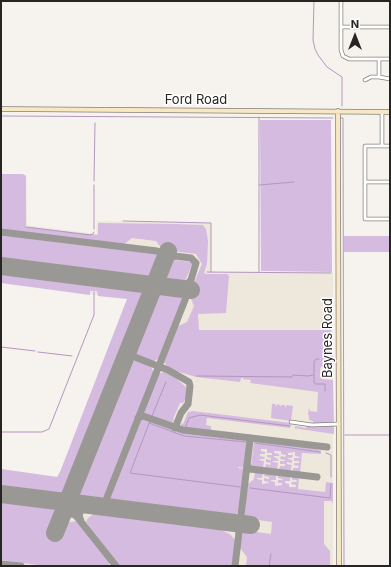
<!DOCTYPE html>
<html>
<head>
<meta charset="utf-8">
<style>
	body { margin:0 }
	#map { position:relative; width:391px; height:567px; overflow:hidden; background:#f6f3ee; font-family:Inter,sans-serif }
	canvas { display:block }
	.frame { position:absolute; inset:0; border:2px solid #262523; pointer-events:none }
	.north { position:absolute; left:335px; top:16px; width:40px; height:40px; -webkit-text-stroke:3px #fff; paint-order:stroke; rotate:0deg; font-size:11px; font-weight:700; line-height:16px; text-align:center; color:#262523 }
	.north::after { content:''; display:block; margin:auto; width:14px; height:18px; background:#262523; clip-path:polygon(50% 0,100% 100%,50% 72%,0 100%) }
</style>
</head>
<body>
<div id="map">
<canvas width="391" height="567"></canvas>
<div class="frame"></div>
<div class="north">N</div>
</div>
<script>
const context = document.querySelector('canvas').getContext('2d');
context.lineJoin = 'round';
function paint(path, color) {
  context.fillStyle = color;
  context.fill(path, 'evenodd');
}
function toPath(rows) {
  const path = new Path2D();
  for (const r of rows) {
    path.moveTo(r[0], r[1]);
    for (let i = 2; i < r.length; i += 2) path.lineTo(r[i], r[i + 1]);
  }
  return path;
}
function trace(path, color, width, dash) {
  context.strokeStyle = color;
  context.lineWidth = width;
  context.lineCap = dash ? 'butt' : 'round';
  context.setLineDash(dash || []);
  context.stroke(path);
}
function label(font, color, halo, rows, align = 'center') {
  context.font = font + ' Inter,sans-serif';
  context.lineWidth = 3;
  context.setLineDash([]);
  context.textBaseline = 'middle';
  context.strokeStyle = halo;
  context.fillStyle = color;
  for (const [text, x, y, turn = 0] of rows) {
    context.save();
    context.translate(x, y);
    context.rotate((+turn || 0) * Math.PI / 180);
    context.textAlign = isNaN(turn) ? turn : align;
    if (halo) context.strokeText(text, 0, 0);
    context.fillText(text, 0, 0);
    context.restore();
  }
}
const built = toPath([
	[1,174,26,175,27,225,96,234,97,221,211,223,211,272,333,272,333,566,1,566,1,469,59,477,128,299,1,283]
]);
const green = toPath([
	[260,120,331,120,332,272,261,271],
	[1,174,23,174,26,176,26,227,98,235,98,223,176,224,203,225,206,229,208,241,207,264,204,273,206,274,227,274,229,276,226,313,198,314,199,330,331,330,331,355,333,356,333,366,321,367,320,369,320,375,322,379,333,380,334,424,313,424,313,421,309,420,309,416,308,414,309,408,310,411,317,412,318,392,250,383,251,380,243,379,243,378,241,378,240,382,196,377,169,369,163,361,176,327,187,322,194,306,189,294,192,295,193,285,202,264,196,254,173,251,164,248,163,250,156,241,132,238,123,245,1,230],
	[1,234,156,253,160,259,151,281,1,262],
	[344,236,390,236,390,252,344,252],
	[175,260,191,262,192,264,186,279,178,284,160,282,167,265],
	[1,271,148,289,66,493,63,496,1,488,1,469,57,477,60,472,127,299,98,296,97,291,90,291,90,295,1,283],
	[157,290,180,293,184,300,160,358,152,362,137,356,134,348],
	[136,360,151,366,154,373,105,496,99,500,77,498,76,494,128,363],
	[164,372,167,372,172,375,186,387,186,398,183,403,180,403,173,419,174,420,171,425,147,416,143,412,158,374],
	[272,404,275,404,276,407,277,404,280,405,281,407,281,405,285,405,285,408,287,405,293,406,291,421,271,418],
	[193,411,291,423,290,428,207,418,206,425,211,426,211,432,181,428,181,423,183,424,188,412],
	[140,418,145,418,180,431,214,435,214,437,247,441,244,468,238,467,238,468,244,469,239,512,232,517,111,502,109,497],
	[295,426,306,428,307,426,334,426,334,434,299,429,298,428,295,429],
	[254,441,319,449,319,451,321,450,321,454,302,453,300,473,293,472,293,468,298,468,299,466,294,465,294,463,299,463,299,461,294,461,294,458,300,458,300,457,295,456,295,452,288,453,288,455,293,455,292,458,288,458,288,459,292,460,292,463,287,462,287,464,292,465,290,472,279,470,280,466,285,466,285,464,280,464,280,461,285,461,285,460,280,459,281,456,285,457,286,455,281,454,281,451,274,451,274,453,279,454,279,456,274,456,274,457,278,459,278,461,273,461,273,462,278,463,277,470,265,469,266,464,270,465,271,463,266,462,266,459,271,460,271,458,267,457,267,455,272,455,272,453,267,453,267,449,261,449,261,451,265,452,265,454,260,454,260,456,265,457,264,459,260,459,259,460,264,461,263,468,251,467],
	[255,472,263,473,262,478,257,478,257,479,262,480,262,484,268,483,269,482,264,481,264,478,269,479,269,477,264,476,265,473,276,474,276,480,271,480,271,481,275,482,275,486,282,485,282,483,278,483,278,480,282,480,283,479,278,478,278,475,290,476,290,481,285,481,285,483,289,484,289,487,296,487,296,485,291,484,292,482,296,482,297,480,292,480,292,476,299,477,298,489,325,492,326,482,333,483,333,504,332,501,324,501,324,544,330,551,330,566,246,566,247,557,240,548,243,530,271,534,272,522,244,518,248,484,254,479],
	[1,500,61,508,51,531,60,535,64,523,77,521,109,562,109,566,45,566,1,560],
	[96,512,216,527,231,535,235,540,232,566,120,566,86,522,87,519]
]);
const stream = toPath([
	[314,1,313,40,315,49,318,55,327,67,342,77,342,106],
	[1,116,333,118],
	[259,117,259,272],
	[341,118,343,118,344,566],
	[94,181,95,123],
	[259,185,294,182],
	[123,221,211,223,211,272],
	[26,227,90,235,93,234,94,232],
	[94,229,94,185],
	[207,272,331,273],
	[1,347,35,351],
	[38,352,72,356],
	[319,359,316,359,314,362,314,382,315,384,325,384,325,391],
	[197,376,292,377],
	[291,377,293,375,308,376,313,375],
	[152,416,166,382],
	[150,421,130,473,240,487],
	[149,423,184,436,246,442],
	[185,428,189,418,200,415,290,426],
	[1,432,42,432,49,429,94,315,94,292],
	[345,435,390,435],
	[255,443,320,452],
	[326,453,331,455,331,477],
	[250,488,330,498,331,484],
	[269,566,271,554]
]);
const taxiway = toPath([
	[1,232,157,251,175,256,191,258,196,263,185,300,106,500,99,505,86,506,83,507,79,515,81,521],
	[163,264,168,258,176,256],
	[176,288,185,286,190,281],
	[127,354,168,370,189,382,190,386,188,404,181,413,175,428],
	[138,418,143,416,183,430,327,447],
	[247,465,250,469,317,477],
	[72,492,70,501,73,510],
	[57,501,65,504,70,508,116,566],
	[60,521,63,516,68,514,72,514,77,516],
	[1,564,21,566],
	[235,566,250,440,249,438]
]);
const runway = toPath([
	[1,266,191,290],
	[1,494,251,525],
	[55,533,168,251]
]);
const street = toPath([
	[341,1,341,50,343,56,349,59,390,59],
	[341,27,390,27],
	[379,59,379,77],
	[365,80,371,77,379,77,390,79],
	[382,146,382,112],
	[390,146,365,146,365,219,390,219],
	[365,182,390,182],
	[291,422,312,425,339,424]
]);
const secondary = toPath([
	[1,109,390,112],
	[338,111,339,566]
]);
const streetNames = [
	["Ford Road",196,100],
	["Baynes Road",328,338,-90]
];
paint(built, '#eee8dc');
paint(green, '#d4bbdf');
trace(stream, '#b397bf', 1);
trace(taxiway, '#9a9894', 7);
trace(runway, '#9a9894', 18);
trace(street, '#82807b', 4.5);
trace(secondary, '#82807b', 5.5);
trace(street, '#fff', 3);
trace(secondary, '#f7e7c3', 4);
label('13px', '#262523', '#fff', streetNames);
</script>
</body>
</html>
